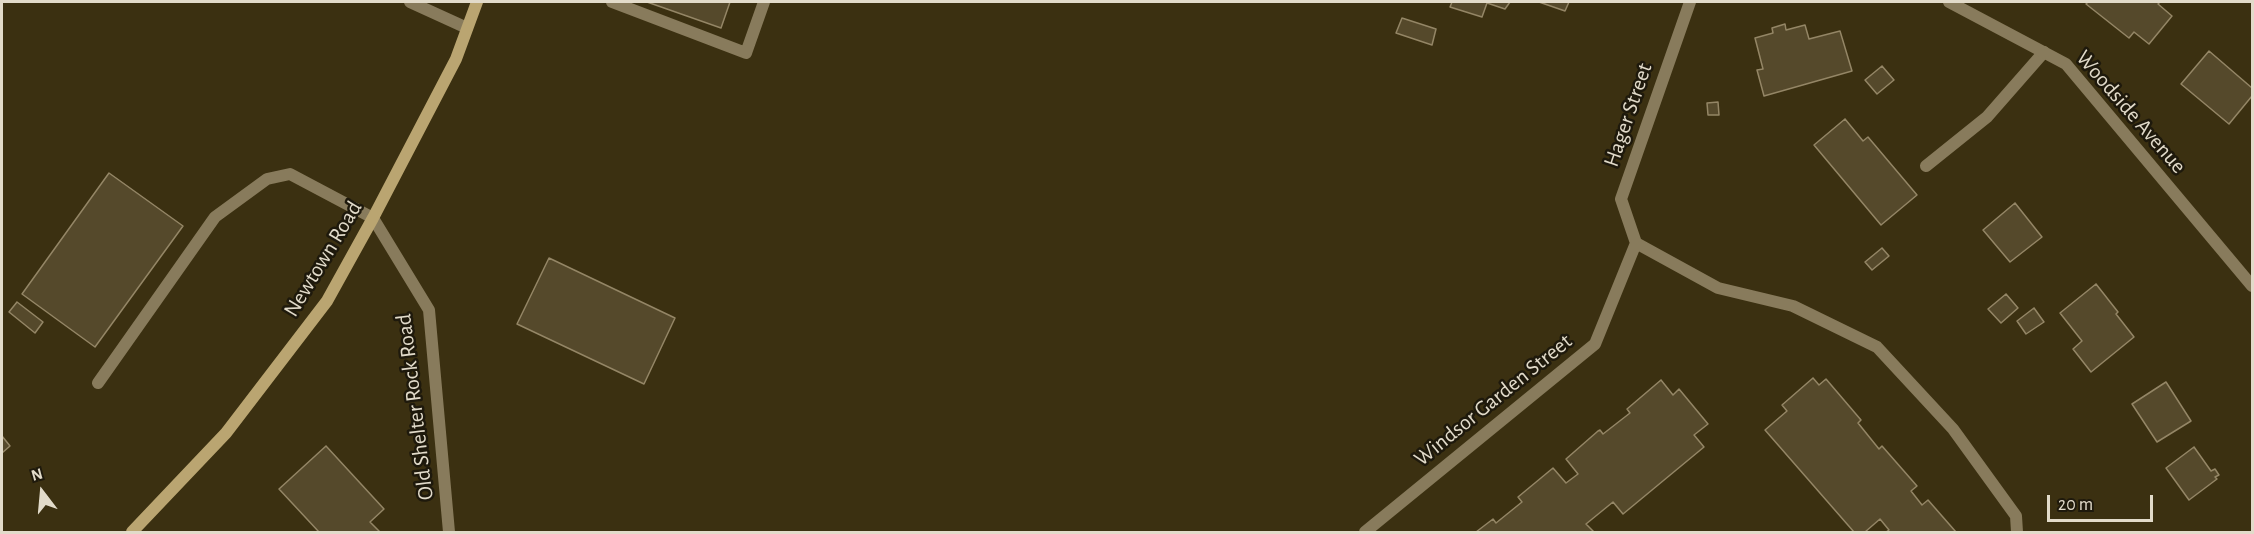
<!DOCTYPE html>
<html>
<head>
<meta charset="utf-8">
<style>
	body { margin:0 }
	#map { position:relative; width:2254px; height:534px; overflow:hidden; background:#3b3011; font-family:"Alegreya Sans",sans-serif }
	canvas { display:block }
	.frame { position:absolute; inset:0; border:3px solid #e2dbca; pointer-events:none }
	.north { position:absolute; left:12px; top:462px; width:60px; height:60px; -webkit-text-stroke:4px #1e190c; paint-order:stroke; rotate:344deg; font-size:16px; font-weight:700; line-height:24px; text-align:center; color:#e2dbca }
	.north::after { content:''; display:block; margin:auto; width:21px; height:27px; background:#e2dbca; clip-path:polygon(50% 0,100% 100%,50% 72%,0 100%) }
	.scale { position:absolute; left:2047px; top:495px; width:106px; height:27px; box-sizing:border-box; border:3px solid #e2dbca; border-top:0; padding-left:8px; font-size:18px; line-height:21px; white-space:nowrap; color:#e2dbca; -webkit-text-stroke:4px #1e190c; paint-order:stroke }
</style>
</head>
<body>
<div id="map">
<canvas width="2254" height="534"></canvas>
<div class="frame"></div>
<div class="north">N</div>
<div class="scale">20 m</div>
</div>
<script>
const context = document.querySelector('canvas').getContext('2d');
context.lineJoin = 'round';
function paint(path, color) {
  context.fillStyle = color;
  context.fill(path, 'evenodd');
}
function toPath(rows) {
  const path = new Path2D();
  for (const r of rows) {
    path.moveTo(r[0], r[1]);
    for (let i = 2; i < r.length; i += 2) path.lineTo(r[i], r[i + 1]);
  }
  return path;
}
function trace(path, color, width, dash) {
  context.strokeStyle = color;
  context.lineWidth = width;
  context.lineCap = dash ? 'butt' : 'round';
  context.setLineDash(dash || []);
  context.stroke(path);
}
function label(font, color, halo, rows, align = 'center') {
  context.font = font + ' "Alegreya Sans",sans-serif';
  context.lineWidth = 5;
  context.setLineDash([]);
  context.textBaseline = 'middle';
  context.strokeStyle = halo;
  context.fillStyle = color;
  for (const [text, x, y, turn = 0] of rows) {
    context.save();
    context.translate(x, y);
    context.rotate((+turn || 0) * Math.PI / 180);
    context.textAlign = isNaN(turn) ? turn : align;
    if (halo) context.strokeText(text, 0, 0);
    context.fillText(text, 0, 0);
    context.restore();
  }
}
const building = toPath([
	[647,2,730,2,721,28,647,2],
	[1452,2,1510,2,1505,9,1487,3,1482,17,1450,7,1452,2],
	[1539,2,1569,2,1565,11,1539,2],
	[2088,2,2160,2,2158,4,2172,16,2149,44,2134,32,2129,38,2086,4,2088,2],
	[1402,18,1436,29,1432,45,1396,33,1402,18],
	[1785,24,1786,30,1805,25,1809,39,1840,31,1852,71,1764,96,1757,70,1763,69,1755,38,1773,33,1772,28,1785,24],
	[2209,51,2252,88,2252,96,2229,124,2181,84,2209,51],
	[1882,66,1894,80,1877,94,1865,80,1882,66],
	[1718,102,1719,115,1708,115,1707,103,1718,102],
	[1845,119,1863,141,1868,137,1917,195,1881,225,1814,145,1845,119],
	[109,173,183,226,95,347,22,294,109,173],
	[2015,203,2042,237,2010,262,1983,230,2015,203],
	[1882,248,1889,256,1872,270,1865,262,1882,248],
	[549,258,675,318,644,384,517,324,549,258],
	[2096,284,2118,312,2116,314,2134,337,2091,372,2073,349,2082,341,2060,313,2096,284],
	[2006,294,2018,308,2001,323,1988,309,2006,294],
	[17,302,43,322,35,333,9,312,17,302],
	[2034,308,2044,322,2026,334,2017,321,2034,308],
	[1813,378,1819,385,1826,379,1861,420,1858,423,1879,449,1882,446,1917,486,1911,491,1922,505,1928,500,1956,532,1886,532,1889,530,1880,519,1865,532,1854,532,1765,430,1787,411,1782,405,1813,378],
	[1661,380,1673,395,1679,389,1708,424,1694,435,1704,447,1623,514,1613,502,1586,524,1594,532,1476,532,1493,519,1496,523,1522,502,1518,497,1553,468,1566,483,1578,474,1566,459,1598,431,1600,430,1603,434,1630,413,1627,409,1661,380],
	[2166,382,2191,421,2157,442,2132,404,2166,382],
	[2,436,10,446,2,453,2,436],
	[326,446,384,509,370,522,380,532,319,532,279,489,326,446],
	[2194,447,2211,471,2215,469,2219,475,2215,477,2217,479,2189,500,2166,468,2194,447]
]);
const service = toPath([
	[410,2,467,28],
	[612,2,746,53,764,2],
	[1926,166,1987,117,2044,52],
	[98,383,215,217,267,179,290,174,373,218]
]);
const minor = toPath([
	[1949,2,2066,64,2252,286],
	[373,218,429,310,449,532],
	[1636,243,1621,199,1690,2],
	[1365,532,1595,344,1636,243,1718,288,1793,306,1877,347,1953,429,2016,516,2017,532]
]);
const secondary = toPath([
	[132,532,226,433,327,301,373,218,456,59,477,2]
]);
const streetNames = [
	["Woodside Avenue",2131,112,49],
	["Hager Street",1628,115,-71],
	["Newtown Road",323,259,-59],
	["Windsor Garden Street",1493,400,-39],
	["Old Shelter Rock Road",415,407,-97]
];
paint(building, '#55492b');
trace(building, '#948666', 1.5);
trace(service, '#887b5c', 12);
trace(minor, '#887b5c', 12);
trace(secondary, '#baa571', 12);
label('22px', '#e2dbca', '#1e190c', streetNames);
</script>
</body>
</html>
